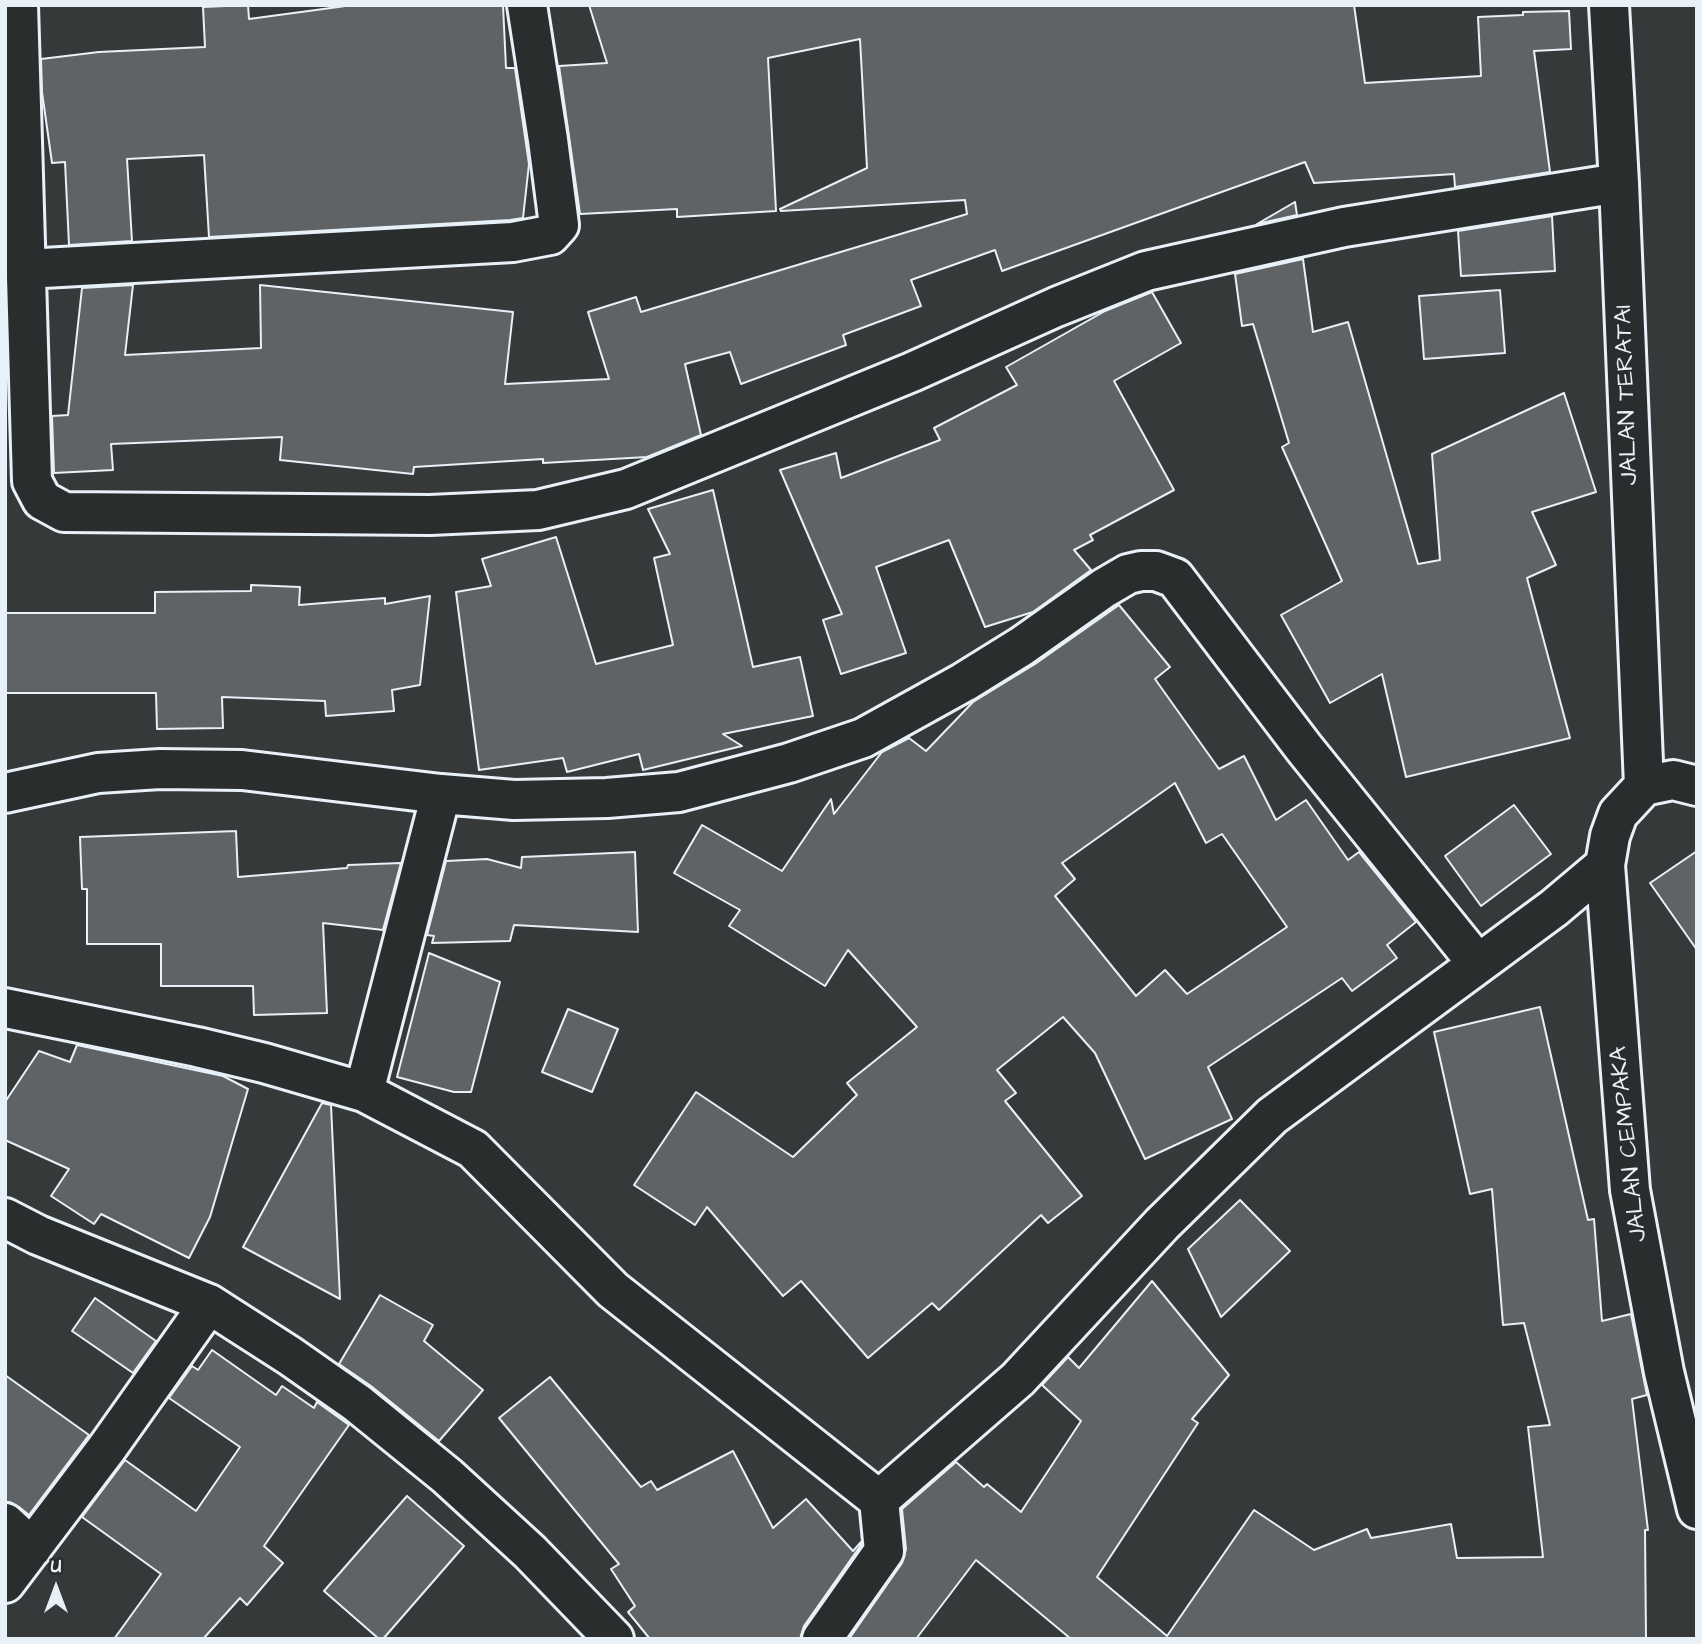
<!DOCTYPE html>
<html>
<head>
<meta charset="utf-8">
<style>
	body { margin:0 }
	#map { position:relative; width:1702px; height:1644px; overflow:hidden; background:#35393a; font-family:"Architects Daughter",sans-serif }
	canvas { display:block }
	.frame { position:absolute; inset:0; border:7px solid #e8f1f8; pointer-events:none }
	.north { position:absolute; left:21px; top:1553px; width:70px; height:70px; -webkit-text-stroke:5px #2a2d2e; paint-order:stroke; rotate:0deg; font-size:19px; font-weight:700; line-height:28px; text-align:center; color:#e8f1f8 }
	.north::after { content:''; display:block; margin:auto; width:24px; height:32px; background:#e8f1f8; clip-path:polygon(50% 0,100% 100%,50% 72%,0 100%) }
</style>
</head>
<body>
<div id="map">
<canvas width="1702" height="1644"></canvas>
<div class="frame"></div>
<div class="north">U</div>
</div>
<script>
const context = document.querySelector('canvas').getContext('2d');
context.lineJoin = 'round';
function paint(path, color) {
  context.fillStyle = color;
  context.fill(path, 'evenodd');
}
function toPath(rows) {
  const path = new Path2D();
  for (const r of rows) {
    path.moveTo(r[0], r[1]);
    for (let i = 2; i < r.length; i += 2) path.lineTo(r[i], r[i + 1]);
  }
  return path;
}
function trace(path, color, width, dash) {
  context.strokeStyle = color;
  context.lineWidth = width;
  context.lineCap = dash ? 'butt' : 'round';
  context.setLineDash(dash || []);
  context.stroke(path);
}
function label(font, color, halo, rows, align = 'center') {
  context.font = font + ' "Architects Daughter",sans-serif';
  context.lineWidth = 5;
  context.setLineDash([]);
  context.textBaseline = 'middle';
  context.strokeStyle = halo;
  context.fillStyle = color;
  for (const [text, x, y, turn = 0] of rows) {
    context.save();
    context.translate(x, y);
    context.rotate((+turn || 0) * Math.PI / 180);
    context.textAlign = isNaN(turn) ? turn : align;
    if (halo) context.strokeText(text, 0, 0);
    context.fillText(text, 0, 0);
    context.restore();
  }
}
const building = toPath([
	[248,5,249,19,353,5,503,5,506,68,515,68,529,164,523,218,510,220,209,237,204,155,127,159,132,241,69,245,65,162,52,163,42,92,41,59,99,52,205,47,203,7,248,5],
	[589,5,1354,5,1365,83,1481,76,1478,17,1523,15,1523,12,1569,11,1571,49,1534,51,1550,172,1455,187,1454,174,1314,183,1305,162,1002,271,995,250,911,280,921,306,843,335,846,345,741,384,730,352,685,364,701,435,647,457,543,463,543,459,414,467,413,474,280,460,282,437,111,444,113,470,54,473,52,416,68,415,82,288,133,285,125,355,261,348,260,285,513,312,505,384,609,379,588,312,636,297,641,312,967,214,965,200,781,211,780,209,867,168,860,39,768,58,776,211,677,217,677,209,580,214,559,66,607,63,589,5],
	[1295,202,1297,215,1257,224,1295,202],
	[1552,216,1555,271,1461,276,1458,231,1552,216],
	[1303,259,1313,332,1348,322,1418,564,1440,560,1432,454,1564,393,1596,492,1532,512,1556,565,1527,578,1570,738,1406,777,1382,674,1330,703,1281,615,1342,581,1282,447,1289,443,1253,324,1242,326,1235,274,1303,259],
	[1500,290,1505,353,1424,359,1419,296,1500,290],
	[1152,292,1181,343,1114,381,1174,490,1090,535,1093,540,1074,550,1091,570,1033,612,985,627,949,540,876,567,906,653,841,674,823,620,842,614,780,470,836,453,841,478,940,440,934,428,1017,385,1006,367,1105,311,1152,292],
	[713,490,753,667,800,657,813,716,723,734,742,746,643,770,639,754,567,772,563,758,479,770,456,592,491,586,482,559,556,537,596,664,673,645,654,558,670,554,648,509,713,490],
	[251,585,300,587,299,605,385,598,385,604,430,596,420,685,392,690,394,711,326,716,325,701,222,697,223,728,157,729,156,693,5,693,5,613,155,613,155,592,251,591,251,585],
	[1119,605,1170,667,1155,679,1219,769,1244,756,1276,820,1306,800,1348,860,1359,852,1416,922,1387,945,1397,958,1352,991,1342,978,1208,1067,1232,1119,1145,1159,1095,1053,1063,1017,997,1070,1016,1093,1005,1101,1082,1196,1048,1223,1041,1215,939,1310,932,1303,868,1358,801,1281,783,1296,707,1207,695,1225,634,1185,696,1092,793,1157,857,1095,847,1083,917,1027,848,950,825,986,729,926,740,910,674,873,702,825,782,871,831,799,834,814,882,752,909,738,926,751,973,702,1035,664,1119,605],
	[1175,783,1206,843,1222,834,1287,927,1187,994,1165,970,1136,996,1055,896,1075,879,1062,863,1175,783],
	[1514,805,1551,854,1481,906,1445,856,1514,805],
	[236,831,238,877,347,868,348,865,401,863,383,930,323,923,327,1013,254,1015,253,986,161,986,161,944,87,944,87,889,82,889,80,837,236,831],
	[1697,851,1697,950,1650,883,1697,851],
	[635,852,638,932,514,925,510,941,432,943,434,936,427,935,446,861,487,859,521,868,522,857,635,852],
	[429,953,500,982,471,1092,454,1092,397,1077,429,953],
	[1540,1007,1588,1220,1594,1219,1602,1321,1631,1314,1647,1395,1632,1399,1648,1530,1645,1530,1646,1639,1071,1639,976,1560,916,1639,849,1639,902,1563,906,1549,902,1509,956,1462,984,1487,987,1484,1021,1512,1081,1421,1042,1385,1068,1357,1079,1368,1152,1281,1229,1375,1192,1419,1198,1423,1097,1577,1167,1636,1254,1510,1314,1550,1367,1529,1371,1538,1451,1524,1457,1558,1543,1557,1528,1427,1550,1425,1524,1323,1503,1325,1492,1189,1470,1194,1434,1032,1540,1007],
	[568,1009,618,1029,592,1092,542,1072,568,1009],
	[77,1045,223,1076,248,1089,210,1217,189,1258,101,1214,94,1224,51,1196,69,1169,5,1140,5,1102,39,1051,70,1062,77,1045],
	[322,1103,331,1105,340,1299,243,1247,322,1103],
	[1240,1200,1290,1251,1221,1317,1188,1249,1240,1200],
	[380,1295,433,1325,424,1341,483,1390,439,1441,371,1386,339,1364,380,1295],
	[95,1298,156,1341,133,1373,72,1331,95,1298],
	[212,1350,276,1395,282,1386,314,1408,317,1402,349,1425,264,1546,283,1563,247,1605,240,1598,203,1639,114,1639,161,1574,82,1517,125,1460,196,1511,240,1447,169,1398,192,1366,198,1370,212,1350],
	[5,1375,89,1435,29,1515,19,1507,10,1502,5,1502,5,1375],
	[550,1377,641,1487,651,1481,657,1490,733,1451,773,1528,806,1499,853,1551,861,1542,861,1545,804,1626,800,1639,650,1639,628,1612,635,1606,611,1569,619,1564,499,1418,550,1377],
	[407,1496,464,1546,383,1639,379,1639,324,1591,407,1496]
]);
const minor = toPath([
	[18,5,32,481,42,500,64,512,430,515,538,510,626,489,912,372,1056,307,1146,271,1344,227,1619,183],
	[1609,5,1619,183,1644,786],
	[25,269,513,242,550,235,559,225,548,140,527,5],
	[1644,786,1618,814,1610,836,1605,865,1630,1190,1664,1372,1697,1509],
	[1644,786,1673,780,1697,786],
	[5,793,98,773,160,769,242,770,441,794,514,800,607,798,679,792,789,763,863,738,964,682,1022,646,1104,588,1128,574,1141,571,1156,571,1175,578,1304,748,1478,964],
	[5,1008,197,1047,264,1063,364,1092,473,1149,613,1290,879,1500],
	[364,1092,441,794],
	[5,1218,38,1235,209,1304],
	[5,1523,32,1548],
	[5,1583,107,1448,209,1304,290,1356,357,1403,447,1476,530,1552,614,1639],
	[822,1639,884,1551,879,1500,1018,1379,1162,1224,1272,1116,1554,908,1605,865]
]);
const streetNames = [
	["JALAN TERATAI",1628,395,-92],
	["JALAN CEMPAKA",1630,1144,-96]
];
paint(building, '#5f6365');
trace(building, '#e8f1f8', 2);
trace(minor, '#e8f1f8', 44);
trace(minor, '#2a2d2e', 38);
label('24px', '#e8f1f8', '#2a2d2e', streetNames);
</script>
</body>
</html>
